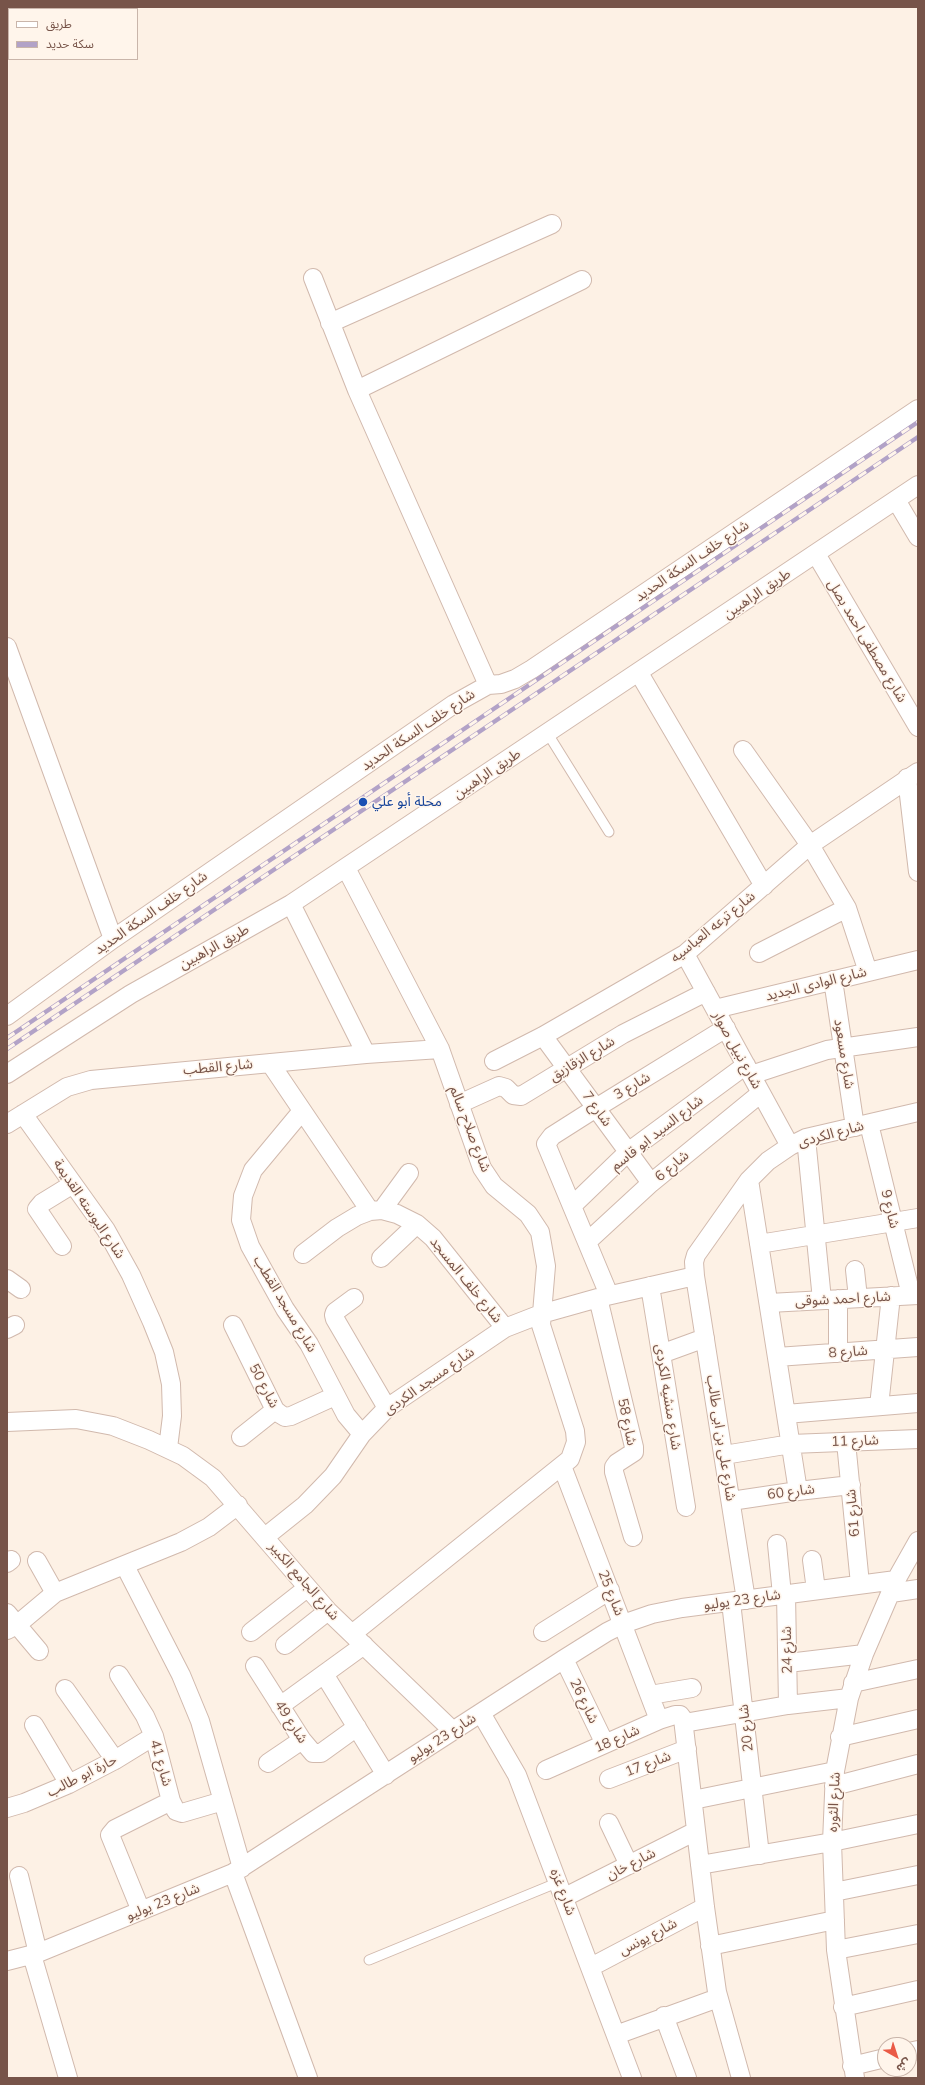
<!DOCTYPE html>
<html>
<head>
<meta charset="utf-8">
<style>
	body { margin:0 }
	#map { position:relative; width:925px; height:2085px; overflow:hidden; background:#fdf1e5; font-family:Mulish,"Noto Sans Arabic",sans-serif }
	canvas { display:block }
	.frame { position:absolute; inset:0; border:8px solid #775449; pointer-events:none }
	.legend { position:absolute; left:8px; top:8px; width:130px; height:52px; box-sizing:border-box; background:#fff5eb; border:1px solid #c9b5aa; margin:0; padding:5px 7px; list-style:none; font-size:12px; color:#775449 }
	.legend li { display:flex; align-items:center; gap:8px; height:20px }
	.legend b { width:20px; border:1px solid #c9b5aa }
	.north { position:absolute; left:877px; top:2037px; width:40px; height:40px; box-sizing:border-box; background:#fff5eb; border:1px solid #c9b5aa; border-radius:50%; rotate:141deg; font-size:11px; font-weight:700; line-height:16px; text-align:center; color:#775449 }
	.north::after { content:''; display:block; margin:auto; width:14px; height:18px; background:#ea5a46; clip-path:polygon(50% 0,100% 100%,50% 72%,0 100%) }
</style>
</head>
<body>
<div id="map">
<canvas width="925" height="2085"></canvas>
<div class="frame"></div>
<ul class="legend">
<li><b style="height:5px;background:#fff"></b>طريق</li>
<li><b style="height:5px;background:#b2a2c7"></b>سكة حديد</li>
</ul>
<div class="north">ش</div>
</div>
<script>
const context = document.querySelector('canvas').getContext('2d');
context.lineJoin = 'round';
function toPath(rows) {
  const path = new Path2D();
  for (const r of rows) {
    path.moveTo(r[0], r[1]);
    for (let i = 2; i < r.length; i += 2) path.lineTo(r[i], r[i + 1]);
  }
  return path;
}
function trace(path, color, width, dash) {
  context.strokeStyle = color;
  context.lineWidth = width;
  context.lineCap = dash ? 'butt' : 'round';
  context.setLineDash(dash || []);
  context.stroke(path);
}
function label(font, color, halo, rows, align = 'center') {
  context.font = font + ' Mulish,"Noto Sans Arabic",sans-serif';
  context.lineWidth = 3;
  context.setLineDash([]);
  context.textBaseline = 'middle';
  context.strokeStyle = halo;
  context.fillStyle = color;
  for (const [text, x, y, turn = 0] of rows) {
    context.save();
    context.translate(x, y);
    context.rotate((+turn || 0) * Math.PI / 180);
    context.textAlign = isNaN(turn) ? turn : align;
    if (halo) context.strokeText(text, 0, 0);
    context.fillText(text, 0, 0);
    context.restore();
  }
}
const lane = toPath([
	[548,734,609,832],
	[369,1960,559,1882]
]);
const street = toPath([
	[313,278,357,390,488,685],
	[330,323,552,224],
	[357,390,582,280],
	[896,500,918,537],
	[816,554,918,727],
	[7,647,113,939],
	[639,673,764,886],
	[743,750,810,845,847,908,868,972],
	[907,778,918,872],
	[346,868,440,1049,482,1168,494,1186,528,1214,540,1232,546,1266,541,1325,575,1431,576,1442,570,1459,352,1634],
	[291,904,366,1054],
	[759,953,847,908],
	[685,954,790,1146],
	[833,980,855,1127],
	[715,1009,918,960],
	[7,1016,113,939,454,704,488,685,501,684,515,679,532,669,918,409],
	[543,1036,651,1183],
	[494,1061,543,1036,685,954,810,845,918,772],
	[270,1063,370,1211],
	[7,1074,131,994,291,904,918,485],
	[751,1075,827,1050,918,1037],
	[459,1104,499,1086,506,1088,513,1095,521,1096,623,1034,706,992],
	[302,1111,253,1170,243,1196,241,1220,250,1246,285,1309,309,1344,346,1415,362,1434],
	[23,1114,106,1230,131,1275,152,1322,164,1352,171,1384,172,1416,168,1448],
	[7,1124,67,1087,91,1080,366,1054,440,1049],
	[869,1124,911,1295],
	[806,1138,822,1300],
	[749,1180,798,1491],
	[572,1206,628,1152,746,1065],
	[382,1210,409,1173],
	[587,1242,651,1183,761,1093],
	[759,1244,918,1218],
	[62,1246,37,1209,42,1203,73,1184],
	[303,1254,337,1228,357,1216,370,1211,382,1210,397,1214,417,1224,433,1238,505,1328],
	[381,1258,417,1224],
	[855,1270,858,1298],
	[7,1279,21,1289],
	[650,1286,686,1507],
	[609,1295,546,1144,552,1136,596,1108,726,1028],
	[354,1298,335,1312,334,1315,335,1319,387,1408],
	[598,1298,634,1447,634,1452,617,1463,614,1467,614,1472,633,1537],
	[769,1303,918,1295],
	[233,1325,275,1410,280,1414,285,1417,291,1416,335,1396],
	[7,1329,15,1325],
	[838,1353,838,1299],
	[661,1354,705,1338],
	[777,1357,918,1347],
	[879,1406,891,1296],
	[786,1414,918,1403],
	[7,1422,76,1419,113,1426,149,1440,183,1456,213,1478,328,1611,453,1731],
	[241,1437,275,1410],
	[846,1442,860,1584],
	[724,1455,791,1444,918,1439],
	[562,1466,659,1720],
	[731,1501,798,1491,851,1485],
	[265,1537,305,1505,333,1476,362,1434,387,1408,505,1328,541,1314,598,1298,695,1276],
	[777,1544,782,1595],
	[812,1560,816,1590],
	[37,1561,55,1593],
	[7,1563,11,1560],
	[125,1566,181,1675,200,1721,242,1868],
	[891,1593,918,1589],
	[786,1594,788,1705],
	[746,1600,695,1276,694,1262,696,1255,749,1180,768,1161,790,1146,806,1138,918,1112],
	[731,1602,760,1855],
	[7,1613,39,1651],
	[7,1630,18,1624,55,1593,181,1542,209,1527,238,1505],
	[251,1632,307,1588],
	[543,1632,610,1590],
	[285,1645,328,1611],
	[564,1659,605,1744],
	[788,1663,864,1654],
	[255,1666,302,1740,313,1753,321,1753,357,1727],
	[324,1674,386,1775],
	[119,1675,145,1716,154,1736,171,1801,176,1811,182,1813,223,1801],
	[853,1683,918,1669],
	[65,1689,115,1760],
	[650,1695,692,1688],
	[280,1706,364,1645],
	[481,1713,517,1775,632,2078],
	[684,1723,788,1705,849,1698],
	[34,1725,69,1784],
	[840,1737,918,1719],
	[268,1763,302,1740],
	[546,1770,659,1720,675,1715,680,1715,683,1719,705,1907,717,1992,741,2078],
	[609,1779,687,1749],
	[834,1786,918,1764],
	[693,1800,835,1771],
	[7,1808,24,1803,69,1784,115,1760,154,1736],
	[609,1823,629,1865],
	[700,1865,832,1842,918,1824],
	[233,1873,308,2078],
	[19,1876,38,1953],
	[834,1892,918,1875],
	[565,1897,696,1831],
	[141,1911,110,1835,115,1829,171,1801],
	[710,1946,835,1920],
	[836,1950,918,1934],
	[32,1955,68,2078],
	[7,1961,38,1953,233,1873,564,1659,607,1632,623,1624,652,1614,682,1608,896,1580],
	[591,1967,705,1907],
	[843,2007,918,1990],
	[664,2016,687,2078],
	[616,2035,718,1998],
	[909,2052,918,2050],
	[852,2066,885,2058],
	[855,2078,836,1950,832,1842,835,1771,849,1698,864,1654,896,1580,918,1541]
]);
const rail = toPath([
	[7,1038,918,422],
	[7,1049,918,437]
]);
const markers = [
	[363,802,5,"#1a4fb4"]
];
const streetNames = [
	["شارع خلف السكة الحديد",692,561,-34],
	["طريق الراهبين",757,594,-34],
	["شارع مصطفى احمد بصل",867,641,59],
	["شارع خلف السكة الحديد",418,730,-34],
	["طريق الراهبين",487,774,-34],
	["شارع خلف السكة الحديد",151,913,-35],
	["شارع ترعه العباسيه",713,927,-39],
	["طريق الراهبين",214,947,-29],
	["شارع الوادى الجديد",816,984,-14],
	["شارع نبيل صوار",737,1050,61],
	["شارع مسعود",844,1054,81],
	["شارع الزقازيق",582,1059,-31],
	["شارع القطب",218,1067,-5],
	["شارع 3",632,1086,-31],
	["شارع 7",597,1109,54],
	["شارع صلاح سالم",470,1129,69],
	["شارع السيد ابو قاسم",657,1133,-38],
	["شارع الكردى",831,1134,-15],
	["شارع 6",672,1166,-40],
	["شارع البوسته القديمة",89,1209,56],
	["شارع 9",890,1209,76],
	["شارع خلف المسجد",466,1280,51],
	["شارع احمد شوقى",843,1299,-3],
	["شارع مسجد القطب",285,1304,59],
	["شارع 8",848,1352,-4],
	["شارع مسجد الكردى",429,1381,-35],
	["شارع 50",264,1386,62],
	["شارع منشيه الكردى",668,1397,81],
	["شارع 58",627,1422,78],
	["شارع على بن ابى طالب",721,1438,81],
	["شارع 11",855,1441,-2],
	["شارع 60",791,1492,-7],
	["شارع 61",853,1513,-95],
	["شارع الجامع الكبير",304,1581,49],
	["شارع 25",611,1593,68],
	["شارع 23 يوليو",742,1600,-8],
	["شارع 24",787,1650,-91],
	["شارع 26",584,1701,64],
	["شارع 49",291,1722,57],
	["شارع 20",746,1728,-96],
	["شارع 23 يوليو",442,1738,-33],
	["شارع 18",617,1739,-24],
	["شارع 41",161,1763,74],
	["شارع 17",648,1764,-21],
	["حارة ابو طالب",82,1776,-27],
	["شارع الثوره",834,1802,-87],
	["شارع خان",631,1864,-27],
	["شارع غزه",563,1892,69],
	["شارع 23 يوليو",163,1902,-22],
	["شارع يونس",648,1937,-28]
];
const transitNames = [
	["محلة أبو علي",372,802]
];
trace(lane, '#d1b9ad', 11);
trace(street, '#d1b9ad', 20);
trace(lane, '#fff', 9);
trace(street, '#fff', 18);
trace(rail, '#b2a2c7', 4.5);
trace(rail, '#fff5eb', 3, [9]);
for (const [x, y, r, color] of markers) {
  const dot = new Path2D();
  dot.arc(x, y, r, 0, 2 * Math.PI);
  context.fillStyle = color;
  context.fill(dot);
  trace(dot, '#fff5eb', 1.5);
}
label('14px', '#775449', '#fff5eb', streetNames);
label('14px', '#164399', '#fff5eb', transitNames, 'left');
</script>
</body>
</html>
